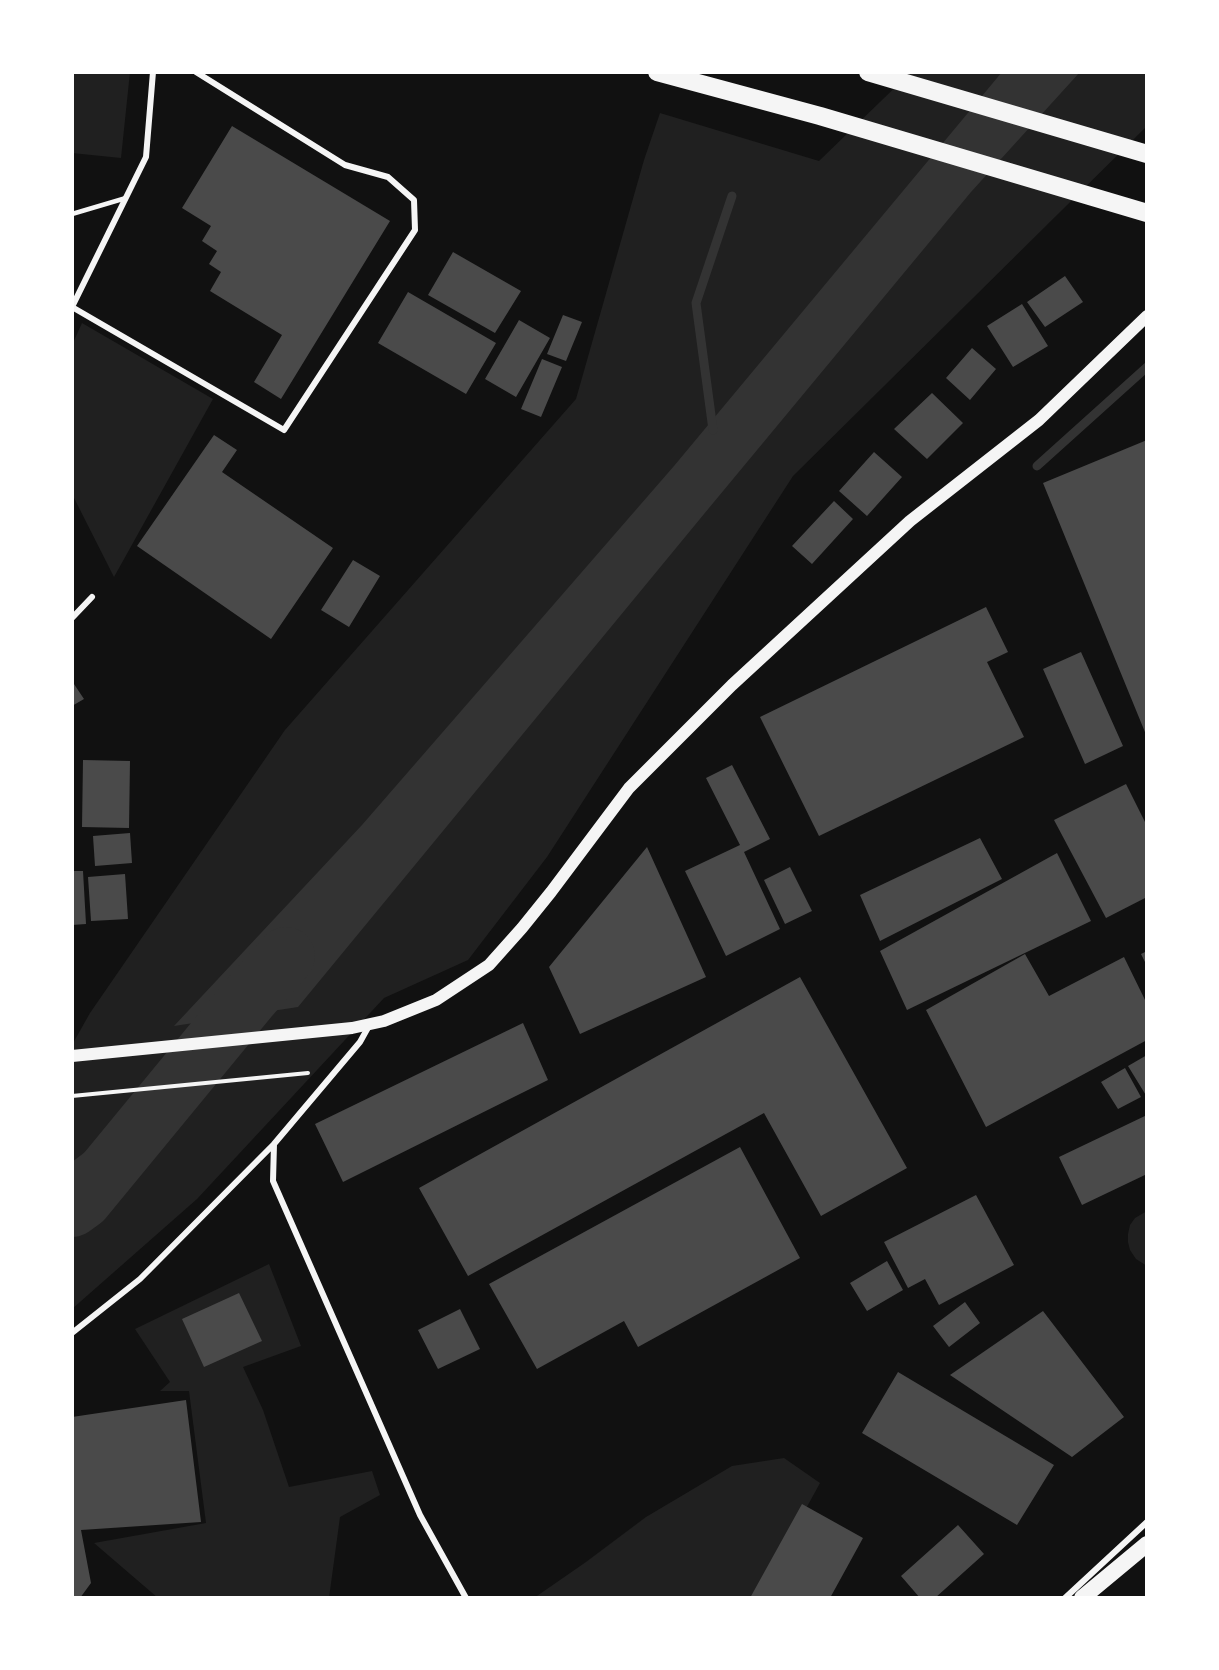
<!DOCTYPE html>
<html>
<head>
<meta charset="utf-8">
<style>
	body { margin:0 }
	#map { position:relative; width:1219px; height:1670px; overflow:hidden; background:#111; font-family:Inter,sans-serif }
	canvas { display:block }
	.frame { position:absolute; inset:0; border:74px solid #fff; pointer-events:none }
</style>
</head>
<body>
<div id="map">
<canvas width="1219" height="1670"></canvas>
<div class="frame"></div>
</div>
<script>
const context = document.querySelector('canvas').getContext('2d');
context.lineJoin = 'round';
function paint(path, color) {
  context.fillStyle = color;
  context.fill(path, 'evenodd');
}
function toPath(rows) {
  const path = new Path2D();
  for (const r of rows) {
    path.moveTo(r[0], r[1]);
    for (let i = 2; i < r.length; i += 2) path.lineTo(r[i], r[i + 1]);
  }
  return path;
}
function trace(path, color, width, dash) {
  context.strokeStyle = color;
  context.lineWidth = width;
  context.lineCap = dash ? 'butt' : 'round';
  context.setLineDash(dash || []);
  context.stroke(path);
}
const green = toPath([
	[72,72,130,72,121,158,72,153],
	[911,72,1147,72,1147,126,793,476,547,857,468,960,384,998,197,1199,72,1309,72,1045,90,1013,285,730,576,399,644,160,660,113,819,161],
	[82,323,213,399,114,577,72,494,72,345],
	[1147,1211,1147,1266,1136,1259,1130,1250,1128,1242,1128,1234,1130,1225,1135,1218],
	[269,1264,301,1346,243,1367,263,1410,289,1487,372,1471,380,1495,340,1517,329,1598,158,1598,94,1543,206,1523,189,1391,160,1391,170,1382,135,1329],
	[784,1458,820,1483,757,1598,534,1598,586,1562,646,1517,732,1466]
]);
const water = toPath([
	[1002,72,1080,72,971,192,704,514,298,1007,174,1026,362,825,674,466],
	[183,1078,72,1215,72,1162]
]);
const pier = toPath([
	[186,1079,175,1093,156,1095,176,1080]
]);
const stream = toPath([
	[713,430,696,303,732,196],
	[1037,466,1147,367]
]);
const river = toPath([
	[72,1208,83,1200,250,997,286,956]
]);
const building = toPath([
	[232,126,390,221,281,399,254,382,282,335,210,291,221,272,209,264,217,251,202,241,211,226,182,208],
	[453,252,521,291,495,333,428,295],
	[1065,276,1083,302,1045,327,1027,302],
	[408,292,496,343,466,394,378,343],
	[1022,304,1048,346,1013,367,987,326],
	[563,315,582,322,566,361,547,354],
	[519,320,550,338,516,397,485,379],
	[972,348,996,369,970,400,946,378],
	[542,359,562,367,541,417,521,409],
	[932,393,963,423,927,459,894,429],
	[214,435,237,450,222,472,333,548,271,639,137,546],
	[1147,440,1147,737,1043,483],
	[874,452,902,477,867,516,839,491],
	[834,501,853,519,812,564,792,546],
	[353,560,380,576,349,627,321,610],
	[986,607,1008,652,987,662,1024,737,819,836,760,717],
	[1081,652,1123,746,1085,764,1043,669],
	[72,681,84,699,72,706],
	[83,760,130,761,129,828,82,827],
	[732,765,770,839,744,852,780,929,726,956,685,871,740,845,706,778],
	[1126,784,1147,826,1147,897,1106,918,1054,820],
	[130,833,132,863,95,866,93,836],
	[980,838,1002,879,880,941,860,895],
	[647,847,706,977,580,1034,549,967],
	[1057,853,1091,921,907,1010,880,951],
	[790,867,812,911,785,924,764,880],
	[72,871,83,871,86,924,72,925],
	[125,874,128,919,91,921,88,877],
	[1147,951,1147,966,1141,954],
	[1025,954,1049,996,1124,957,1147,1004,1147,1040,986,1127,926,1010],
	[800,977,907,1168,821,1216,764,1113,468,1276,419,1188],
	[523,1023,548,1080,343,1182,315,1124],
	[1147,1055,1147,1097,1128,1066],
	[1125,1068,1141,1097,1118,1109,1101,1082],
	[1147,1115,1147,1174,1082,1205,1059,1157],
	[740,1147,800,1258,638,1347,624,1321,537,1369,489,1284],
	[976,1195,1014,1265,939,1305,925,1279,908,1288,884,1242],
	[887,1261,903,1290,867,1311,850,1283],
	[239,1293,262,1341,204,1367,182,1319],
	[965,1302,980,1323,949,1347,933,1326],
	[460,1309,480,1349,438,1369,418,1330],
	[1043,1311,1124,1417,1072,1457,950,1375],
	[898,1372,1054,1465,1017,1525,862,1433],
	[186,1400,201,1522,81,1530,91,1583,80,1598,72,1598,72,1417],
	[802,1504,863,1538,830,1598,750,1598],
	[958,1525,984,1554,935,1598,920,1598,901,1576]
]);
const path = toPath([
	[72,1096,308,1073]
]);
const service = toPath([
	[72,214,126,198]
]);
const minor = toPath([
	[72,307,284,430,415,230,414,200,388,177,345,165,196,72],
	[72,307,146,157,153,72],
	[72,618,92,597],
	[370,1024,360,1042,274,1144,273,1181,420,1515,466,1598],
	[72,1333,140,1279,274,1144],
	[1065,1598,1147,1522]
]);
const secondary = toPath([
	[72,1056,352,1028,384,1021,436,1000,489,965,522,928,551,892,629,788,732,685,910,521,1039,420,1147,316]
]);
const trunk = toPath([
	[1082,1598,1147,1544]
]);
const motorway = toPath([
	[657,72,820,116,1147,213],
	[868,72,1147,154]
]);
paint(green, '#202020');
paint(water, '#333');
paint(pier, '#111');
trace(stream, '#333', 9);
trace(river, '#333', 58);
paint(building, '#4a4a4a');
trace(path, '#f5f5f5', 4);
trace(service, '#f5f5f5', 4.5);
trace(minor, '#f5f5f5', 6);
trace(secondary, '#f5f5f5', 12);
trace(trunk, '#f5f5f5', 16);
trace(motorway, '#f5f5f5', 18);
</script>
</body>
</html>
